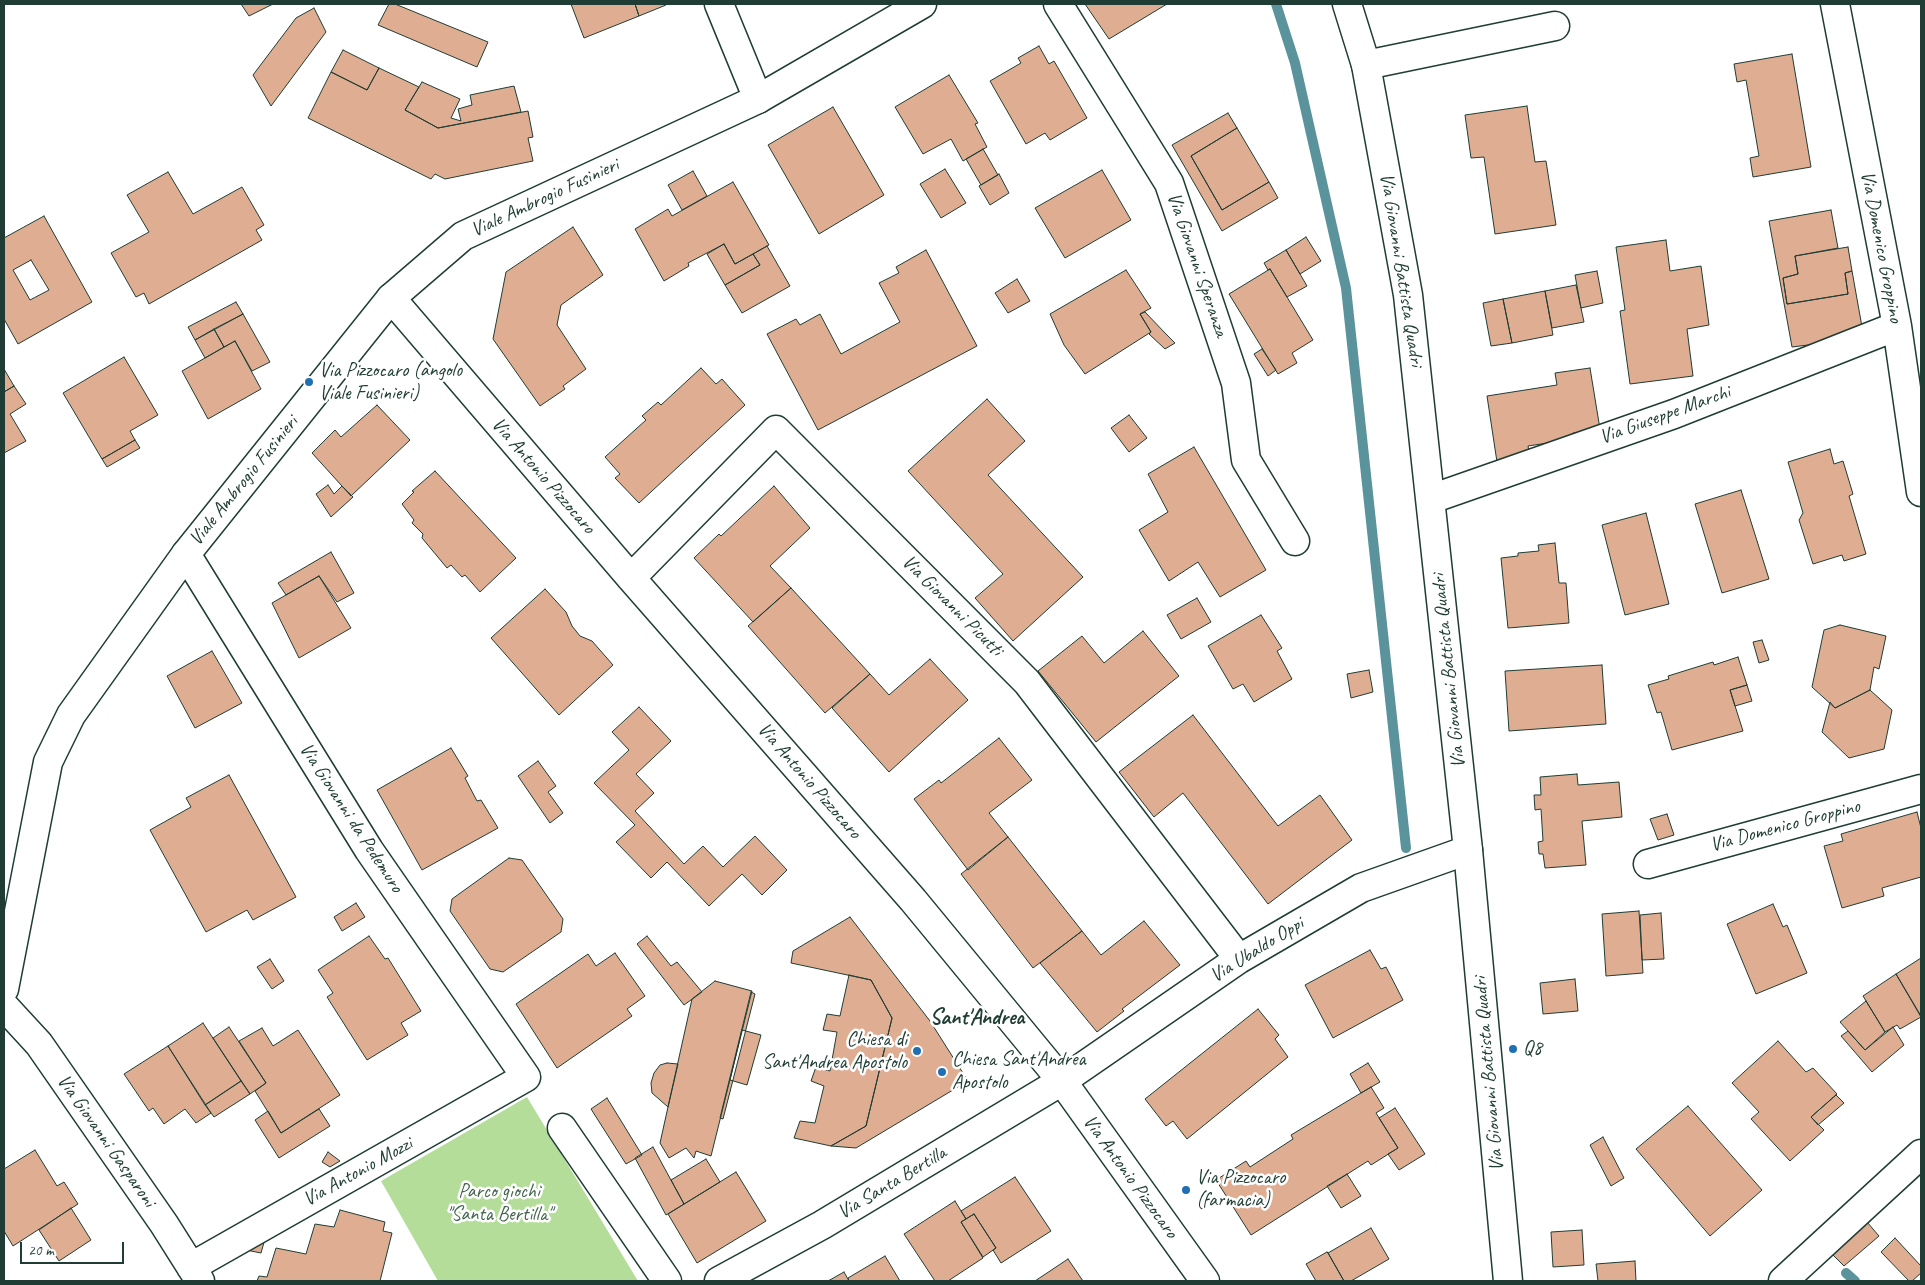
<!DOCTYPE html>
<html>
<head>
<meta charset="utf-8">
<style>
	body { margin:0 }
	#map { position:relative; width:1925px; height:1285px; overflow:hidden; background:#fff; font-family:Caveat,sans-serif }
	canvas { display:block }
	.frame { position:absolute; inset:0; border:5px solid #1f3d34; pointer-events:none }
	.scale { position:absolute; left:20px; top:1242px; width:104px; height:22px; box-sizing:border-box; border:2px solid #1f3d34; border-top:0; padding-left:6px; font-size:15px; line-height:18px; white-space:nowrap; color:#1f3d34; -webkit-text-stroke:4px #fff; paint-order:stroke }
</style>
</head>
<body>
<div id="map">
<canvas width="1925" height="1285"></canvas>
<div class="frame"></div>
<div class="scale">20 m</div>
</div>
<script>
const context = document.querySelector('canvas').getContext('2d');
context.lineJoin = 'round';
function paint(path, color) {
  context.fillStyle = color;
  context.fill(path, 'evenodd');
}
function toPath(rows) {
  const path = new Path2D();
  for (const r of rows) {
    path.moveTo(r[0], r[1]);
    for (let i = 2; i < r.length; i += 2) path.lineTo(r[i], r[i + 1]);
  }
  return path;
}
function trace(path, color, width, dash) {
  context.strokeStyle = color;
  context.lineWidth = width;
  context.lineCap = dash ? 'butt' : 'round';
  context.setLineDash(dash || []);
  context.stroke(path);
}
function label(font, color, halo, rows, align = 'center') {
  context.font = font + ' Caveat,sans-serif';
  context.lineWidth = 5;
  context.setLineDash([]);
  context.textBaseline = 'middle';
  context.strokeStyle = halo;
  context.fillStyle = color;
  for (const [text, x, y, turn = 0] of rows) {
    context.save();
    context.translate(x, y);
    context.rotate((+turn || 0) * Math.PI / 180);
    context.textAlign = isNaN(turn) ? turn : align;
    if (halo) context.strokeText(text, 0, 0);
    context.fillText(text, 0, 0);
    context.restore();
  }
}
const green = toPath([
	[527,1097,638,1281,438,1281,381,1181]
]);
const stream = toPath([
	[1276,4,1295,63,1346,288,1406,848],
	[1846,1273,1855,1281]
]);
const building = toPath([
	[241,4,273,4,249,16,241,4],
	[389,4,395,4,488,42,477,67,378,25,389,4],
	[571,4,635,4,639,16,584,38,571,4],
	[635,4,665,4,666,5,639,16,635,4],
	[1085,4,1167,4,1109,39,1085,4],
	[314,8,326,32,271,106,253,75,296,18,314,8],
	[1039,46,1049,64,1054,61,1087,118,1050,140,1045,133,1026,144,990,81,1021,63,1018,58,1039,46],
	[343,50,379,68,367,90,331,72,343,50],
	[1792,54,1811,167,1753,177,1750,158,1759,156,1746,80,1737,82,1734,64,1792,54],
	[379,68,419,87,405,110,438,128,528,111,533,137,528,138,533,161,445,179,435,174,431,179,308,118,331,72,367,90,379,68],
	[949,75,978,123,975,124,987,147,963,161,951,139,923,154,895,107,949,75],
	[422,82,460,99,451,118,461,121,458,109,472,105,470,95,514,86,521,112,438,128,405,110,422,82],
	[1527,106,1535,162,1546,161,1556,225,1495,234,1484,157,1471,158,1465,115,1527,106],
	[833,107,884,195,819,234,768,145,833,107],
	[1228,113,1237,128,1191,156,1222,210,1269,182,1278,198,1222,231,1172,145,1228,113],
	[1237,128,1269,182,1222,210,1191,156,1237,128],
	[983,149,998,175,981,185,966,159,983,149],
	[945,169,966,203,941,218,920,184,945,169],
	[1102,170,1131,220,1065,258,1035,208,1102,170],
	[693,171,707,196,682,210,668,185,693,171],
	[168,172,193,214,242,187,264,225,256,230,262,240,149,304,144,293,136,297,111,253,149,232,127,195,168,172],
	[999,174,1009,193,990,205,979,186,999,174],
	[733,182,769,245,735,264,724,244,688,263,689,266,664,281,635,229,668,209,672,216,733,182],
	[1831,210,1838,248,1795,256,1798,274,1783,278,1787,304,1848,294,1845,273,1852,271,1864,338,1792,347,1769,221,1831,210],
	[44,216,92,302,18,344,4,319,4,238,44,216],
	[573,227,603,275,561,305,557,325,586,369,563,386,565,389,540,406,493,339,506,272,573,227],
	[1306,237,1321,261,1300,274,1286,250,1306,237],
	[1666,240,1670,271,1701,266,1709,325,1687,329,1693,376,1630,384,1620,311,1625,310,1616,247,1666,240],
	[724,244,735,264,753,254,760,265,725,285,707,254,724,244],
	[767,246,790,286,742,313,725,285,760,265,753,254,767,246],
	[1848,247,1852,271,1845,273,1848,294,1787,304,1783,278,1798,274,1795,256,1848,247],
	[926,250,977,346,818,430,767,334,796,319,800,325,820,314,841,354,900,322,879,283,899,273,896,267,926,250],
	[1286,250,1307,286,1287,297,1270,269,1268,270,1264,263,1286,250],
	[31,260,49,290,30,300,13,270,31,260],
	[1270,269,1313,340,1292,353,1297,363,1278,374,1229,294,1270,269],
	[1126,270,1151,308,1140,314,1151,332,1085,374,1064,345,1050,314,1126,270],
	[1597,271,1603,303,1581,308,1575,275,1597,271],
	[1017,279,1030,301,1008,313,995,293,1017,279],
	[1576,285,1584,322,1552,328,1545,291,1576,285],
	[1545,291,1553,335,1512,343,1503,299,1545,291],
	[1503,299,1512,343,1491,346,1483,303,1503,299],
	[236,302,243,314,195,340,188,327,236,302],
	[1145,312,1166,334,1175,343,1165,349,1149,334,1151,332,1140,314,1145,312],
	[243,314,270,362,252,371,235,341,224,347,214,329,243,314],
	[214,329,224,347,205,358,195,340,214,329],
	[235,341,261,389,208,419,182,371,235,341],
	[1262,349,1276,370,1268,376,1254,354,1262,349],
	[124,357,158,415,130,431,135,440,102,459,63,393,124,357],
	[701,368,716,384,722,379,745,405,639,503,615,478,620,474,605,457,646,420,642,416,658,402,661,405,701,368],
	[1590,368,1600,429,1573,433,1574,439,1528,446,1530,457,1497,462,1487,396,1557,385,1555,373,1590,368],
	[4,369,14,386,4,392,4,369],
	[14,386,26,404,10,414,26,441,4,453,4,392,14,386],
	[987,399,1025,441,988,475,1083,577,1013,641,975,598,1003,574,908,471,987,399],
	[377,405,410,440,351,496,312,453,335,430,341,437,377,405],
	[1129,415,1147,438,1129,452,1111,428,1129,415],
	[135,440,140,448,107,467,102,459,135,440],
	[1194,447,1266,570,1220,597,1198,562,1169,581,1139,530,1168,512,1148,474,1194,447],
	[1830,449,1834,464,1843,461,1853,494,1849,496,1866,554,1844,561,1842,555,1813,564,1799,520,1803,513,1788,462,1830,449],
	[435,471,516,558,480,592,465,575,462,577,451,565,447,568,422,538,423,534,412,523,414,520,402,504,414,492,412,491,435,471],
	[328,485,334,494,342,486,353,497,331,517,316,494,328,485],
	[774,486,810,528,770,566,791,588,753,622,694,558,719,534,721,536,774,486],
	[1741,490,1769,579,1722,593,1695,504,1741,490],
	[1646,513,1669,604,1625,615,1602,525,1646,513],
	[1555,543,1559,583,1566,583,1569,623,1508,628,1501,558,1518,556,1518,553,1539,551,1538,545,1555,543],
	[331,552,354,593,337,602,319,576,286,595,278,583,331,552],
	[319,576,351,628,299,658,272,603,319,576],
	[791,588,870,674,825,713,748,626,791,588],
	[545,589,566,612,572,626,580,636,592,641,613,665,559,715,491,638,545,589],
	[1197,598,1211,622,1181,639,1167,615,1197,598],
	[1261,615,1282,648,1277,651,1292,679,1254,702,1243,684,1233,689,1208,646,1261,615],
	[1840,625,1886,636,1879,669,1874,667,1870,690,1835,708,1812,687,1824,630,1840,625],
	[1143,631,1179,676,1096,742,1038,671,1082,636,1104,663,1143,631],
	[1762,640,1769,660,1759,663,1753,642,1762,640],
	[212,651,242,703,195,728,167,676,212,651],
	[1738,657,1747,685,1730,690,1743,731,1672,750,1661,712,1657,713,1648,685,1669,679,1668,676,1713,662,1714,665,1738,657],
	[930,659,968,700,889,772,832,708,870,674,889,695,930,659],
	[1602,665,1606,724,1509,731,1505,671,1602,665],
	[1369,670,1373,692,1351,698,1347,674,1369,670],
	[1747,685,1752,701,1735,706,1730,690,1747,685],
	[1870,690,1892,710,1884,749,1849,758,1822,732,1830,702,1835,708,1870,690],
	[639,707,671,741,636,774,654,793,635,811,684,864,703,846,723,867,755,836,787,870,762,895,742,874,709,906,667,862,651,878,616,842,635,825,594,783,629,750,612,732,639,707],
	[1193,715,1278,826,1320,795,1352,840,1268,904,1183,793,1154,817,1119,772,1193,715],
	[999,738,1032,780,989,813,1008,837,968,870,914,799,939,780,941,783,999,738],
	[451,748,468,776,465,778,477,801,481,800,498,828,422,870,377,790,451,748],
	[538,761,556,786,548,792,563,813,550,823,518,776,538,761],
	[1577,774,1578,785,1619,782,1622,817,1582,821,1586,865,1545,868,1543,854,1539,854,1538,842,1543,841,1541,809,1535,810,1534,795,1541,795,1540,777,1577,774],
	[229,775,296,897,253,920,247,910,206,932,150,830,191,807,186,798,229,775],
	[1917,812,1921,828,1921,877,1882,888,1884,896,1842,908,1824,846,1843,841,1841,834,1917,812],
	[1667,814,1674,835,1658,840,1650,819,1667,814],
	[1008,837,1082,931,1033,968,961,874,1008,837],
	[509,858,522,860,563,919,561,932,503,972,490,969,450,911,452,899,509,858],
	[356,903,365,917,342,931,334,917,356,903],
	[1773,904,1783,927,1787,925,1807,973,1756,994,1727,924,1773,904],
	[1639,911,1643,973,1606,976,1602,914,1639,911],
	[1661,913,1664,959,1642,960,1640,915,1661,913],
	[850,917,930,1021,968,1081,856,1148,831,1146,866,1126,892,1018,871,980,791,963,793,951,850,917],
	[1144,921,1180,965,1122,1009,1124,1011,1097,1032,1040,963,1082,931,1101,955,1144,921],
	[369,936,385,959,388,958,421,1011,401,1023,408,1035,367,1060,327,997,333,993,318,970,369,936],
	[647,936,671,966,677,962,702,992,684,1005,637,944,647,936],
	[1370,950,1381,969,1386,967,1403,1000,1333,1038,1305,985,1370,950],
	[615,953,645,996,627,1009,632,1016,557,1068,516,1004,588,954,596,966,615,953],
	[1921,958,1921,1016,1896,974,1921,958],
	[270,959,284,981,272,989,257,967,270,959],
	[1896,974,1921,1017,1900,1029,1897,1025,1885,1032,1863,996,1896,974],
	[849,975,871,980,892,1018,866,1126,831,1146,794,1138,800,1121,815,1123,824,1086,811,1081,816,1067,830,1071,837,1032,823,1030,827,1014,840,1016,849,975],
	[1575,979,1578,1011,1543,1014,1540,983,1575,979],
	[715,981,752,991,711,1156,696,1151,694,1158,686,1148,669,1158,660,1143,692,999,715,981],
	[751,992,755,994,723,1119,720,1118,751,992],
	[1866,1001,1885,1032,1865,1050,1840,1022,1866,1001],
	[1258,1009,1279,1035,1275,1039,1288,1057,1187,1139,1173,1121,1166,1126,1145,1099,1258,1009],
	[203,1023,241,1081,205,1105,168,1046,203,1023],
	[229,1027,266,1083,250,1094,213,1038,229,1027],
	[1893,1027,1904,1045,1872,1072,1841,1036,1848,1031,1865,1050,1893,1027],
	[262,1028,273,1046,298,1030,340,1095,281,1133,255,1091,266,1083,239,1041,262,1028],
	[742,1030,761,1035,747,1085,730,1080,742,1030],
	[1778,1041,1806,1072,1813,1068,1837,1094,1811,1117,1824,1130,1790,1161,1751,1119,1759,1112,1732,1083,1778,1041],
	[168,1046,211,1113,196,1123,185,1109,164,1124,153,1108,149,1111,124,1074,168,1046],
	[667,1063,678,1064,668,1107,652,1093,651,1083,654,1073,660,1065,667,1063],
	[1368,1063,1380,1082,1361,1093,1350,1074,1368,1063],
	[241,1081,250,1094,214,1117,205,1105,241,1081],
	[1371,1087,1384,1108,1376,1113,1398,1148,1371,1165,1368,1161,1251,1235,1216,1180,1246,1161,1250,1167,1293,1139,1291,1135,1371,1087],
	[1836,1095,1844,1103,1818,1125,1811,1117,1836,1095],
	[607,1098,642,1155,626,1164,591,1109,607,1098],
	[1688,1106,1762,1190,1710,1236,1636,1149,1688,1106],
	[1395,1108,1425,1154,1399,1170,1388,1154,1398,1148,1379,1118,1395,1108],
	[319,1109,330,1126,279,1158,255,1120,268,1111,281,1133,319,1109],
	[1603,1137,1624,1178,1611,1186,1590,1145,1603,1137],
	[653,1147,684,1204,666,1215,635,1158,653,1147],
	[35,1150,57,1186,64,1182,78,1204,13,1246,4,1231,4,1169,35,1150],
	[328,1152,340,1161,330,1167,322,1162,328,1152],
	[706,1159,720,1182,684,1204,671,1180,706,1159],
	[736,1172,766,1221,697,1263,668,1214,736,1172],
	[1347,1174,1361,1196,1341,1208,1327,1186,1347,1174],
	[1015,1177,1051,1231,1001,1263,993,1250,996,1248,974,1214,966,1219,961,1211,1015,1177],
	[955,1201,966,1219,961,1222,983,1258,948,1281,935,1281,904,1234,955,1201],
	[71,1208,91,1240,59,1261,39,1230,71,1208],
	[340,1210,385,1222,383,1231,392,1233,380,1281,257,1281,259,1276,267,1277,276,1248,306,1254,315,1224,334,1227,340,1210],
	[974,1214,996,1248,983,1257,961,1222,974,1214],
	[1867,1222,1879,1236,1844,1266,1831,1253,1867,1222],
	[1371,1228,1389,1259,1351,1281,1344,1281,1328,1253,1371,1228],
	[1582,1230,1584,1265,1553,1267,1551,1232,1582,1230],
	[1895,1238,1921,1266,1921,1273,1912,1281,1909,1281,1881,1252,1895,1238],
	[265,1239,261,1253,246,1250,265,1239],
	[1327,1252,1328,1253,1344,1281,1316,1281,1306,1264,1327,1252],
	[885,1256,900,1281,849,1281,848,1278,885,1256],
	[1068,1259,1083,1281,1035,1281,1068,1259],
	[1635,1261,1636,1281,1598,1281,1596,1264,1635,1261],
	[844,1272,849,1281,828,1281,844,1272]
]);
const minor = toPath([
	[719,4,758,99],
	[1058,4,1169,183,1236,383,1246,460,1295,541],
	[1835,4,1897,326,1921,492],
	[1366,65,1555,26],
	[391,298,631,578,913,900,1062,1081,1205,1281],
	[1431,499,1674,414,1897,326],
	[186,554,369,850,526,1077,191,1267],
	[631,578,776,430,1027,682,1239,959],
	[1648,864,1921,789],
	[4,1006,39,1044,164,1224,200,1281],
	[562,1128,667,1281],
	[719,1281,822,1225,1062,1081,1239,959,1361,888,1468,850],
	[1783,1281,1921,1154]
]);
const tertiary = toPath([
	[4,989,48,762,71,715,186,554,391,298,463,236,758,99,922,4]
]);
const primary = toPath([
	[1347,4,1366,65,1408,295,1468,850,1508,1281]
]);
const markers = [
	[309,382,5,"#1f6fb2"],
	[1513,1049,5,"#1f6fb2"],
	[917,1051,5,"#1f6fb2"],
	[942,1072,5,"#1f6fb2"],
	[1186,1190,5,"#1f6fb2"]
];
const streetNames = [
	["Viale Ambrogio Fusinieri",545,198,-25],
	["Via Domenico Groppino",1881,247,79],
	["Via Giovanni Speranza",1197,265,71],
	["Via Giovanni Battista Quadri",1401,270,81],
	["Via Giuseppe Marchi",1665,415,-20],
	["Via Antonio Pizzocaro",543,476,49],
	["Viale Ambrogio Fusinieri",244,481,-51],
	["Via Giovanni Picutti",952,606,45],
	["Via Giovanni Battista Quadri",1449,671,-96],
	["Via Antonio Pizzocaro",809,781,49],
	["Via Giovanni da Pedemuro",351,818,57],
	["Via Domenico Groppino",1785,826,-15],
	["Via Ubaldo Oppi",1257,950,-32],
	["Via Giovanni Battista Quadri",1489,1074,-95],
	["Via Giovanni Gasparoni",106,1141,55],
	["Via Antonio Mozzi",358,1172,-29],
	["Via Antonio Pizzocaro",1130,1177,54],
	["Via Santa Bertilla",892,1183,-31]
];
const poiNames = [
	["Via Pizzocaro (angolo",319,371],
	["Viale Fusinieri)",319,394],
	["Chiesa di",907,1040,"right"],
	["Sant'Andrea Apostolo",907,1063,"right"],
	["Q8",1523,1049],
	["Chiesa Sant'Andrea",952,1060],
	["Apostolo",952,1083],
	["Via Pizzocaro",1196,1178],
	["(farmacia)",1196,1201]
];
const parkNames = [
	["Parco giochi",499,1192],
	["\"Santa Bertilla\"",499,1215]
];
const quarterNames = [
	["Sant'Andrea",977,1018]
];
paint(green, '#b3dd99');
trace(stream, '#5a939c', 10);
paint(building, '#dfad91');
trace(building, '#1f3d34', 1);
trace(minor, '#1f3d34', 31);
trace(tertiary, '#1f3d34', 31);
trace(primary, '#1f3d34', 31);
trace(minor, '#fff', 28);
trace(tertiary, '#fff', 28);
trace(primary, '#fff', 28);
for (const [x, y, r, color] of markers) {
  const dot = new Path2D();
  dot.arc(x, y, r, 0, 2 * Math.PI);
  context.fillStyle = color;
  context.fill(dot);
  trace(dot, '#fff', 2);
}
label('20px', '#1f3d34', '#fff', streetNames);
label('20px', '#1f3d34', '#fff', poiNames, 'left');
label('20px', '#44654d', '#fff', parkNames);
label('bold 22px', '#1f3d34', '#fff', quarterNames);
</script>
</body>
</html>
